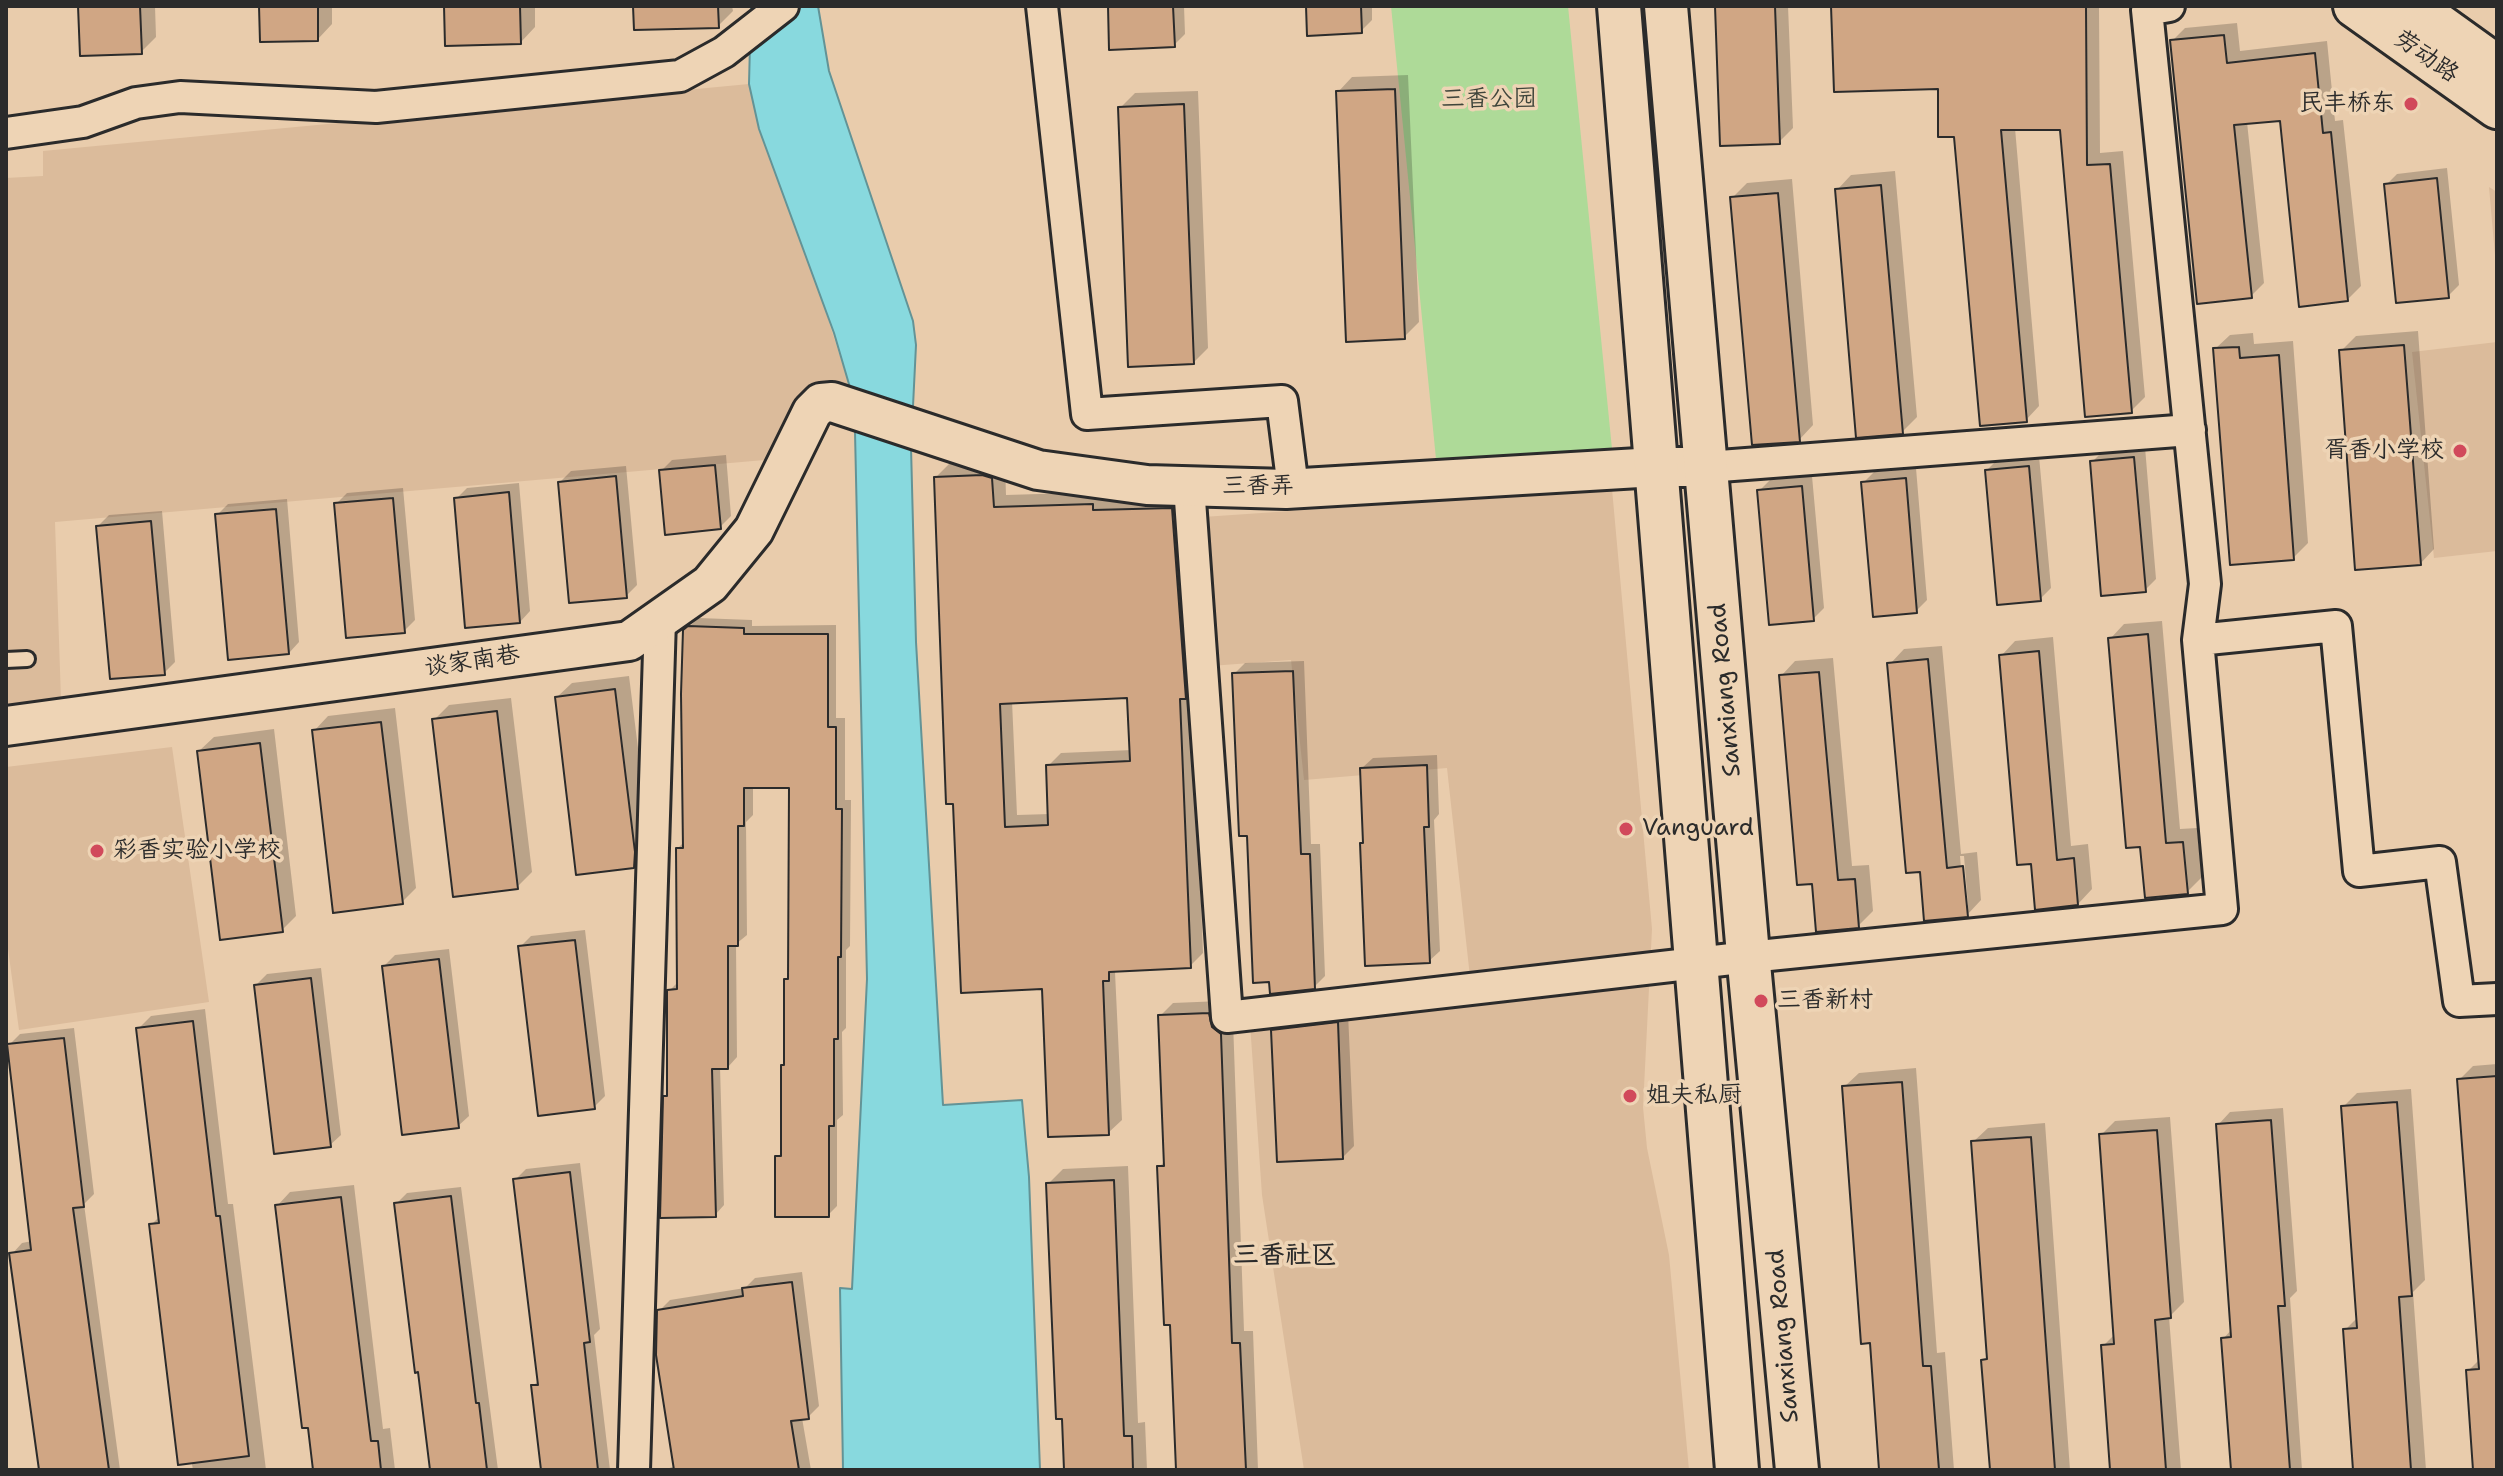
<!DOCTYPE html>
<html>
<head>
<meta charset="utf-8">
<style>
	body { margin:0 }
	#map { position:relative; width:2503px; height:1476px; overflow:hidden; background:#e9ccac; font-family:"Shantell Sans",sans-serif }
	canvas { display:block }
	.frame { position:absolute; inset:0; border:8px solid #2b2b2b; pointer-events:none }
</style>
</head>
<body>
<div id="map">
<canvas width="2503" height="1476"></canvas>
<div class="frame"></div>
</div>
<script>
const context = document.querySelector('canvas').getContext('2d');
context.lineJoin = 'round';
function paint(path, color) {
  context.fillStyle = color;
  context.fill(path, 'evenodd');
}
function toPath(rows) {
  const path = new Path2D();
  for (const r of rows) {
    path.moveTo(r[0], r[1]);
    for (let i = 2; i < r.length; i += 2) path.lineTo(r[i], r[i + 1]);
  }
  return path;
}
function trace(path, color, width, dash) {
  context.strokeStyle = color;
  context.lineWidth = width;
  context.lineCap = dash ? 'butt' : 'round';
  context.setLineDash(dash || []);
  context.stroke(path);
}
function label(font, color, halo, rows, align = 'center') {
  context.font = font + ' "Shantell Sans","LXGW WenKai TC",sans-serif';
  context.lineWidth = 7;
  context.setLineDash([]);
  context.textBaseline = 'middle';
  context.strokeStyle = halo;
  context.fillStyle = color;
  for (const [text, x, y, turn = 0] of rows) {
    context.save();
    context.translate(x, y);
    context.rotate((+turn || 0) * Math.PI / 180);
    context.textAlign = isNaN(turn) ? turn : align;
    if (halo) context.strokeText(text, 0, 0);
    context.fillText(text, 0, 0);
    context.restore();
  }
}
const built = toPath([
	[749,84,759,129,815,278,851,391,817,383,803,395,776,459,55,522,61,700,6,709,6,178,43,176,43,151],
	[2489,187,2497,192,2497,278],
	[2497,342,2497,551,2434,558,2412,352],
	[1612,489,1652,929,1643,1107,1647,1148,1669,1255,1689,1470,1304,1470,1262,1195,1249,1009,1471,986,1447,768,1304,780,1291,660,1210,666,1203,517],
	[172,747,209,1002,19,1030,6,934,6,767]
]);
const green = toPath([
	[1391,6,1568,6,1612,449,1436,459]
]);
const water = toPath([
	[751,6,818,6,829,71,913,321,916,345,911,447,916,642,943,1105,1022,1100,1029,1177,1040,1470,843,1470,840,1288,852,1289,867,979,855,432,851,391,834,333,759,129,749,84,751,6]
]);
const shadow = toPath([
	[80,6,155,6,156,37,141,52],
	[261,6,332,6,332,24,318,39],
	[446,6,535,6,535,27,521,42],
	[635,6,732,6,733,11,718,26],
	[1110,6,1184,6,1185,34,1174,45],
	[1308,6,1372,6,1372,20,1361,31],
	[1717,6,1788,6,1793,128,1779,142],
	[1939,6,2099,6,2100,153,2123,151,2145,397,2131,411,2062,128,2015,128,2039,406,2026,420,1956,135],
	[2237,23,2240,51,2327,41,2335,121,2343,120,2361,286,2348,299,2281,118,2247,122,2264,283,2251,296,2172,41,2185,28],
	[1408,75,1419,322,1404,337,1338,92,1352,77],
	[1198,91,1208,348,1194,362,1120,108,1135,93],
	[2447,168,2459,285,2448,296,2386,185,2397,174],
	[1895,171,1917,417,1902,432,1837,190,1851,175],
	[1792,179,1813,425,1799,440,1732,198,1747,183],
	[2418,331,2434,549,2420,564,2341,351,2356,336],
	[2253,333,2254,344,2293,341,2308,543,2293,558,2215,349,2230,335],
	[2145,447,2156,579,2145,590,2092,462,2103,451],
	[726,455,731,516,720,527,661,471,672,460],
	[2039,456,2051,588,2040,599,1987,470,1998,459],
	[996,463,1005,465,1006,495,1105,492,1185,496,1203,953,1190,966,1118,969,1115,972,1122,1120,1108,1133,1044,987,955,802,936,477,949,464],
	[1129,696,1132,750,1061,753,1048,766,1050,814,1017,815,1012,701],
	[626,466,637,585,626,596,560,482,571,471],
	[1916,468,1927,600,1916,611,1863,483,1874,472],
	[1812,476,1824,608,1813,619,1759,491,1770,480],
	[519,483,530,611,520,622,456,499,467,488],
	[403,488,415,620,404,631,336,504,347,493],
	[287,499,299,642,289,653,217,515,228,504],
	[162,511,175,662,164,673,98,526,109,515],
	[699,618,752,620,752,626,836,625,836,718,845,718,845,800,851,800,850,946,846,950,846,1028,842,1032,843,1115,837,1120,837,1206,828,1215,777,1157,783,1152,786,979,790,975,791,786,753,786,753,815,746,822,747,935,736,944,737,1057,728,1067,720,1067,724,1205,715,1215,665,1097,669,1094,669,991,679,981,678,848,685,841,685,630],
	[2162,621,2180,829,2197,828,2202,877,2187,892,2142,845,2110,639,2124,624],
	[2053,637,2071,846,2088,844,2092,889,2078,904,2033,862,2001,656,2015,641],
	[1942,646,1961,854,1977,852,1981,900,1967,915,1922,870,1890,664,1904,649],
	[1960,856,1964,856,1968,905,1964,905],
	[1833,658,1852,866,1869,865,1873,911,1858,926,1813,882,1781,676,1795,661],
	[1304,661,1311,844,1320,844,1325,976,1314,987,1234,674,1245,663],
	[629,676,649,836,648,852,633,866,557,697,572,683],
	[511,698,532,872,517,887,434,720,449,705],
	[395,708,416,888,402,902,314,731,328,716],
	[274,729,296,916,282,930,199,751,214,737],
	[1437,755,1439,814,1434,820,1440,951,1429,961,1362,844,1365,840,1362,768,1373,758],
	[585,930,605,1096,594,1107,520,947,531,936],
	[449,949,469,1116,458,1126,384,966,395,955],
	[321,968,341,1135,330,1145,256,985,267,974],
	[1221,1001,1233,1021,1244,1331,1253,1331,1258,1470,1178,1470,1172,1323,1159,1167,1166,1160,1160,1016,1173,1003],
	[205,1009,228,1204,233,1204,266,1470,193,1470,151,1225,160,1216,138,1029,151,1016],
	[1348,1013,1354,1146,1343,1157,1273,1031,1284,1020],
	[74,1028,94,1194,84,1204,120,1470,42,1470,12,1254,22,1243,32,1241,9,1045,20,1034],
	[2497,1064,2497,1470,2474,1470,2468,1371,2480,1359,2459,1080,2473,1066],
	[1916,1068,1937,1353,1945,1352,1954,1470,1881,1470,1872,1341,1844,1087,1859,1073],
	[2411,1089,2425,1280,2413,1292,2426,1470,2355,1470,2345,1330,2358,1317,2343,1107,2357,1093],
	[2283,1108,2297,1291,2290,1298,2302,1470,2233,1470,2223,1339,2232,1329,2218,1125,2230,1112],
	[2170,1117,2184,1302,2169,1317,2181,1470,2112,1470,2103,1346,2115,1334,2101,1135,2115,1121],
	[2045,1123,2070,1470,1992,1470,1984,1361,1989,1355,1973,1142,1988,1128],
	[580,1163,600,1329,594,1335,610,1470,543,1470,533,1386,539,1380,515,1180,526,1169],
	[1128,1166,1138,1423,1145,1422,1147,1470,1066,1470,1048,1184,1063,1169],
	[354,1185,383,1429,390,1428,395,1470,315,1470,277,1206,290,1192],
	[461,1187,498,1470,432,1470,396,1204,407,1193],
	[802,1272,819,1406,808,1417,802,1418,811,1470,664,1470,675,1466,659,1311,670,1300,745,1288,755,1278]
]);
const building = toPath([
	[78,6,140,6,142,54,80,56,78,6],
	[259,6,318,6,318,41,260,42,259,6],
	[444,6,520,6,521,44,445,46,444,6],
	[633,6,718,6,719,28,634,30,633,6],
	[1108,6,1173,6,1175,47,1109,50,1108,6],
	[1306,6,1361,6,1362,33,1307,36,1306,6],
	[1715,6,1775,6,1780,144,1720,146,1715,6],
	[1831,6,2086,6,2087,165,2110,164,2132,413,2085,417,2060,130,2001,130,2027,422,1980,426,1954,137,1938,137,1938,89,1834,92,1831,6],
	[2224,35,2227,63,2315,53,2323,133,2331,132,2348,301,2299,307,2280,121,2234,125,2252,298,2197,304,2170,40,2224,35],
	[1395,89,1405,339,1346,342,1336,91,1395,89],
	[1184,104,1194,364,1128,367,1118,107,1184,104],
	[2437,178,2449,298,2396,303,2384,184,2437,178],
	[1881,185,1903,434,1856,438,1835,189,1881,185],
	[1778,193,1800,442,1752,445,1730,197,1778,193],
	[2404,345,2421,565,2355,570,2339,350,2404,345],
	[2239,347,2240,358,2279,355,2294,560,2230,565,2213,348,2239,347],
	[2134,457,2146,592,2101,596,2090,461,2134,457],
	[715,465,721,529,665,535,659,470,715,465],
	[2029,466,2041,601,1997,605,1985,470,2029,466],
	[982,475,992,478,994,507,1093,504,1093,510,1172,508,1186,699,1180,699,1191,968,1109,972,1109,981,1103,981,1109,1135,1048,1137,1042,989,961,993,953,804,946,804,934,477,982,475],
	[1127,698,1130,761,1046,765,1048,825,1005,827,1000,704,1127,698],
	[616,476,627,598,569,603,558,482,616,476],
	[1906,478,1917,613,1873,617,1861,482,1906,478],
	[1802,486,1814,621,1769,625,1757,490,1802,486],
	[509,492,520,623,465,628,454,498,509,492],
	[393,498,405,633,346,638,334,503,393,498],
	[276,509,289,654,228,660,215,514,276,509],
	[151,521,165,675,110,679,96,526,151,521],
	[688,626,744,628,744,634,828,634,828,727,836,727,836,809,842,809,841,957,838,957,838,1039,834,1039,834,1126,829,1126,829,1217,775,1217,775,1156,781,1156,781,1065,784,1065,784,979,788,979,789,788,744,788,744,826,738,826,738,946,728,946,728,1069,712,1069,716,1217,660,1218,663,1096,667,1096,667,990,677,989,676,848,683,848,681,694,683,630,688,626],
	[2148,634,2166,843,2183,842,2188,894,2145,898,2140,847,2126,848,2108,638,2148,634],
	[2039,651,2057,860,2074,858,2078,905,2035,910,2031,864,2017,865,1999,655,2039,651],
	[1928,659,1947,868,1963,866,1968,917,1924,921,1920,872,1906,873,1887,663,1928,659],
	[1293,671,1301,854,1310,854,1315,989,1270,994,1269,982,1253,983,1247,836,1239,836,1232,673,1293,671],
	[1819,672,1838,880,1855,879,1859,928,1816,932,1812,884,1797,885,1779,675,1819,672],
	[615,689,635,852,634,868,576,875,555,697,615,689],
	[497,711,518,889,453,897,432,719,497,711],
	[381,722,403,904,333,913,312,730,381,722],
	[260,743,283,932,220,940,197,751,260,743],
	[1427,765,1429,827,1424,827,1430,963,1365,966,1360,843,1363,843,1360,768,1427,765],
	[575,940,595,1109,538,1116,518,946,575,940],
	[439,959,459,1128,402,1135,382,966,439,959],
	[311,978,331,1147,274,1154,254,985,311,978],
	[1209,1013,1212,1027,1221,1034,1232,1343,1240,1343,1246,1470,1176,1470,1170,1325,1164,1325,1157,1166,1164,1166,1158,1015,1209,1013],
	[193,1021,216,1216,220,1216,249,1456,178,1465,149,1224,159,1223,136,1028,193,1021],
	[1338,1022,1343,1159,1277,1162,1271,1030,1338,1022],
	[64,1038,84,1207,73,1208,109,1470,39,1470,9,1253,31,1250,7,1044,64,1038],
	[2497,1076,2497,1470,2473,1470,2466,1370,2479,1369,2457,1079,2497,1076],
	[1902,1082,1923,1366,1931,1366,1939,1470,1879,1470,1870,1343,1861,1344,1842,1086,1902,1082],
	[2397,1102,2412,1296,2399,1297,2411,1470,2353,1470,2343,1329,2357,1328,2341,1106,2397,1102],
	[2271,1120,2285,1306,2278,1306,2290,1470,2231,1470,2221,1338,2231,1337,2216,1124,2271,1120],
	[2157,1130,2171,1318,2155,1320,2166,1470,2110,1470,2101,1345,2114,1344,2099,1134,2157,1130],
	[2031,1137,2055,1470,1990,1470,1981,1360,1987,1359,1971,1141,2031,1137],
	[570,1172,590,1342,584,1343,598,1470,541,1470,531,1385,538,1385,513,1179,570,1172],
	[1114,1180,1124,1436,1132,1436,1133,1470,1064,1470,1062,1419,1056,1419,1046,1183,1114,1180],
	[451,1196,476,1403,479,1403,487,1470,430,1470,418,1372,415,1373,394,1203,451,1196],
	[341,1197,371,1441,378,1441,381,1470,313,1470,308,1428,302,1428,275,1205,341,1197],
	[792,1282,809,1419,791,1421,799,1470,674,1470,656,1355,657,1310,743,1296,742,1288,792,1282]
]);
const service = toPath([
	[6,660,27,659]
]);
const minor = toPath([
	[1042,6,1087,414,1282,401,1293,488],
	[6,133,83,122,136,103,180,97,376,107,680,76,724,52,783,6],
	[1707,467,2190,430],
	[1189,486,1227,1017,1749,957,2222,909,2198,640,2205,584,2147,10,2169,6],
	[2198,640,2336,626,2359,871,2440,862,2459,1001,2497,999],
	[634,1470,660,619]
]);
const tertiary = toPath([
	[6,726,629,641,710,584,754,530,812,412,821,403,832,402,1038,470,1147,485,1286,489,1656,467,1707,467]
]);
const secondary = toPath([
	[1619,6,1737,1470],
	[1666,6,1747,943,1797,1470],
	[2355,6,2497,107],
	[2412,6,2497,67]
]);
const markers = [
	[2411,104,8,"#d1495b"],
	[2460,451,8,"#d1495b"],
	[1626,829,8,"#d1495b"],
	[97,851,8,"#d1495b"],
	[1761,1001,8,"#d1495b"],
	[1630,1096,8,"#d1495b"]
];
const streetNames = [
	["劳动路",2426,57,35],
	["三香弄",1258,487],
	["谈家南巷",472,662,-8],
	["Sanxiang Road",1726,690,-95],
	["Sanxiang Road",1784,1336,-95]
];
const parkNames = [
	["三香公园",1489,100]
];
const poiNames = [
	["民丰桥东",2395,104,"right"],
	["胥香小学校",2444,451,"right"],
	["Vanguard",1642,829],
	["彩香实验小学校",113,851],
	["三香新村",1777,1001],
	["姐夫私厨",1646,1096]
];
const neighbourhoodNames = [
	["三香社区",1285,1256]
];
paint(built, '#dbbb9b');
paint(green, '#aeda98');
paint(water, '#88d9de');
trace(water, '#639396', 2);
paint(shadow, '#0003');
paint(building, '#d0a684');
trace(building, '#2b2b2b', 2);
trace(service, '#2b2b2b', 20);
trace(minor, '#2b2b2b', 36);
trace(tertiary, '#2b2b2b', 44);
trace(secondary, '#2b2b2b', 48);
trace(service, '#eed4b5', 14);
trace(minor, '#eed4b5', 30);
trace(tertiary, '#eed4b5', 38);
trace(secondary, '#eed4b5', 42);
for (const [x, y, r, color] of markers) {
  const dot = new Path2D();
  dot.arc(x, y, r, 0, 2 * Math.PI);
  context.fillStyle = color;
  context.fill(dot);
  trace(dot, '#eed4b5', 3);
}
label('24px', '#2b2b2b', '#eed4b5', streetNames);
label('24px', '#3f453b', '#eed4b5', parkNames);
label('24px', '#2b2b2b', '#eed4b5', poiNames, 'left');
label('bold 26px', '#2b2b2b', '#eed4b5', neighbourhoodNames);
</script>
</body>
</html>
